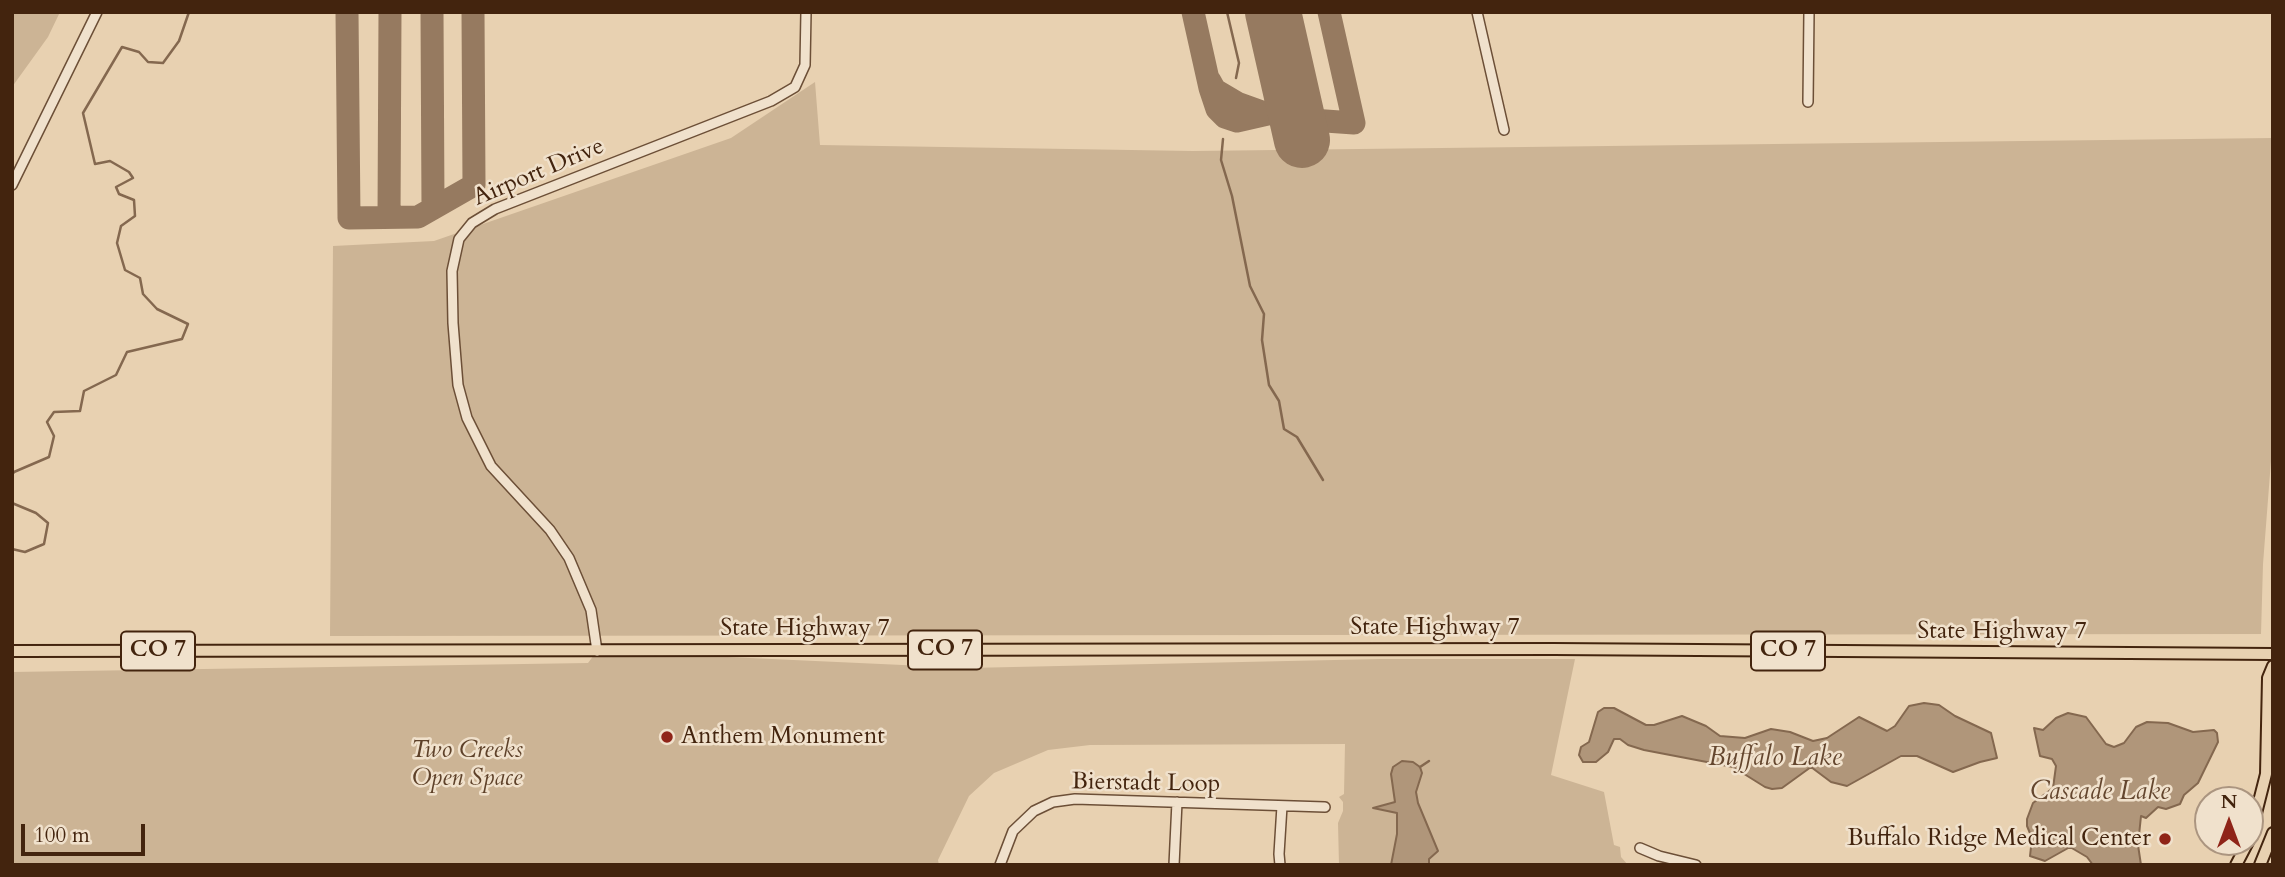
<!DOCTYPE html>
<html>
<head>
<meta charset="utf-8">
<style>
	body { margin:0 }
	#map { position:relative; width:2285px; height:877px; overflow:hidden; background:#e8d1b1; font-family:Cardo,serif }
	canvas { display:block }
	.frame { position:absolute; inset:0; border:14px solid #43240e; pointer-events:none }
	.north { position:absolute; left:2194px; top:786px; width:70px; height:70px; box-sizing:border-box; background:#f0e1cc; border:2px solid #ab9580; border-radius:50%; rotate:0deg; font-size:19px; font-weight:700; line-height:28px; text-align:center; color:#43240e }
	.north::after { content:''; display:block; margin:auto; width:24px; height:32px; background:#8f2418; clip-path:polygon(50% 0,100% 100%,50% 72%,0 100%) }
	.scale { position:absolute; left:21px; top:824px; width:124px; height:32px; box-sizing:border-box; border:4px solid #43240e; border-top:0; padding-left:9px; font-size:21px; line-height:24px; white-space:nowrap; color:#43240e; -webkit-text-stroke:5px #f0e1cc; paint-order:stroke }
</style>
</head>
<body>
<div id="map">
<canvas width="2285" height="877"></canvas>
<div class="frame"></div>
<div class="north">N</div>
<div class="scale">100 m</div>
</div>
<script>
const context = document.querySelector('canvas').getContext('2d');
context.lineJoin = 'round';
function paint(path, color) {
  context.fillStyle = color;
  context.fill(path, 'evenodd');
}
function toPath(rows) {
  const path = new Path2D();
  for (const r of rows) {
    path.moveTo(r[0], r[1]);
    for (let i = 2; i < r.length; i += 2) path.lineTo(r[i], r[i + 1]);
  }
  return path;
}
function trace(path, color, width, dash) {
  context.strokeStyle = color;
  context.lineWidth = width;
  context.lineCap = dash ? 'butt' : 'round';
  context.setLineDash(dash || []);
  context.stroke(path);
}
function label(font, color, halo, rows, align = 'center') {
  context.font = font + ' Cardo,serif';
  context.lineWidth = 5;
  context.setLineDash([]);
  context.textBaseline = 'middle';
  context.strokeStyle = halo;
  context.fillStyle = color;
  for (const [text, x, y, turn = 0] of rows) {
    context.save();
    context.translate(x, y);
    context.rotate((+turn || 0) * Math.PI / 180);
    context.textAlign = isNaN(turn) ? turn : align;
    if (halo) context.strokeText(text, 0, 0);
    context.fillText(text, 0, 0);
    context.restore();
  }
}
const green = toPath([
	[12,12,60,12,48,37,12,87],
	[815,82,820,145,1193,151,2273,138,2273,435,2263,564,2261,634,330,636,333,246,434,241,731,138],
	[597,651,968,668,1380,659,1575,659,1551,775,1604,792,1614,845,1620,847,1621,857,1628,865,1339,865,1338,823,1343,811,1343,802,1339,797,1344,794,1345,744,1090,745,1048,750,994,773,969,796,938,860,939,865,12,865,12,672,588,663]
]);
const water = toPath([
	[1924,703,1939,705,1955,716,1991,733,1997,758,1980,762,1953,772,1917,756,1901,756,1847,786,1831,782,1811,767,1782,788,1772,789,1765,787,1733,767,1644,750,1628,745,1620,739,1614,739,1608,752,1596,762,1583,762,1579,755,1581,747,1589,742,1598,712,1604,708,1614,708,1646,725,1654,725,1682,716,1706,726,1720,736,1745,738,1771,729,1790,732,1813,741,1827,738,1859,717,1887,731,1895,726,1909,706,1924,703],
	[2068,713,2086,717,2106,744,2114,747,2124,743,2136,727,2147,722,2168,723,2193,732,2214,730,2217,733,2218,742,2198,783,2184,795,2180,804,2166,809,2158,807,2146,818,2141,816,2138,845,2141,865,2093,865,2087,857,2070,847,2045,861,2030,856,2032,838,2027,826,2027,819,2033,803,2053,788,2056,766,2052,759,2040,756,2034,728,2043,730,2056,718,2068,713],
	[1402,761,1413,762,1420,767,1422,773,1416,792,1418,803,1438,851,1429,859,1429,865,1391,865,1397,834,1397,813,1373,808,1395,802,1391,774,1393,767,1402,761]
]);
const stream = toPath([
	[1227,12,1239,63,1236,78],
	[1223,139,1221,160,1232,196,1250,286,1264,314,1262,340,1269,385,1279,401,1284,429,1297,437,1323,480],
	[12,475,14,472,49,457,54,436,47,422,54,412,80,411,84,391,116,375,127,352,182,339,188,324,157,309,143,294,140,278,125,270,117,243,121,226,135,216,134,200,119,194,116,187,133,178,129,172,110,161,95,164,83,113,122,47,139,52,148,62,163,63,179,41,189,12],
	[12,503,36,513,48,523,44,544,25,552,12,549],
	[1420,767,1429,761]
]);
const taxiway = toPath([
	[347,12,349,218,418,217,474,185,473,12],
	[432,12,433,208],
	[1193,12,1210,88,1217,109,1225,117,1237,121,1294,108],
	[1210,81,1215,90,1237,103,1262,112,1269,112],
	[1297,119,1354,123,1329,12],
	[389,217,390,12]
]);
const runway = toPath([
	[1273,12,1302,140]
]);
const minor = toPath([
	[1477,12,1504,130],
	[1808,102,1809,12],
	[12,185,97,12],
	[597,651,591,610,569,558,550,530,491,466,467,418,458,385,453,323,452,271,459,239,472,223,495,209,771,101,795,87,805,65,806,12],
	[1640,848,1659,856,1696,865],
	[1000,865,1013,831,1034,811,1053,802,1075,799,1325,807],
	[1174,865,1177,802],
	[1280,865,1279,854,1282,806]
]);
const major = toPath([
	[12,651,1554,649,2273,654],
	[2250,837,2266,774,2268,678,2273,666],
	[2236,865,2248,842],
	[2260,865,2273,833]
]);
const markers = [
	[667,737,7,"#8f2418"],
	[2165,839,7,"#8f2418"]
];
const shields = [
	[945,650,74],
	[158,651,74],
	[1788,651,74]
];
const shieldNames = [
	["CO 7",945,650],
	["CO 7",158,651],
	["CO 7",1788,651]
];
const streetNames = [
	["Airport Drive",539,173,-23],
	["State Highway 7",1435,628],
	["State Highway 7",805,629],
	["State Highway 7",2002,632],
	["Bierstadt Loop",1146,784,1]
];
const poiNames = [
	["Anthem Monument",681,737],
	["Buffalo Ridge Medical Center",2151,839,"right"]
];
const parkNames = [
	["Two Creeks",467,751],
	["Open Space",467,779]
];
const waterNames = [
	["Buffalo Lake",1775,759],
	["Cascade Lake",2100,793]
];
paint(green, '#ccb495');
paint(water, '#b0967a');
trace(water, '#84684f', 2);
trace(stream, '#84684f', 2.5);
trace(taxiway, '#967a60', 23);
trace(runway, '#967a60', 56);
trace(minor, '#6c4f37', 12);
trace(major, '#43240e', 14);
trace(minor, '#f0e1cc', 9);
trace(major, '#e8d1b1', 10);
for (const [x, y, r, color] of markers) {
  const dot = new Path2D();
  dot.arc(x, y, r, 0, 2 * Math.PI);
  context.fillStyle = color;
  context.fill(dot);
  trace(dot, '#f0e1cc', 2.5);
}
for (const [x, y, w] of shields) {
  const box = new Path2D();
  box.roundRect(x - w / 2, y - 19.5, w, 39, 5);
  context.fillStyle = '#f0e1cc';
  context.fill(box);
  trace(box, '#43240e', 2);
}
label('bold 23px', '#43240e', null, shieldNames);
label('24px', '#43240e', '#f0e1cc', streetNames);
label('24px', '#43240e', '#f0e1cc', poiNames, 'left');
label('italic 24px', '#5e4129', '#f0e1cc', parkNames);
label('italic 26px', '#64462e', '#f0e1cc', waterNames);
</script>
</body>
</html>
